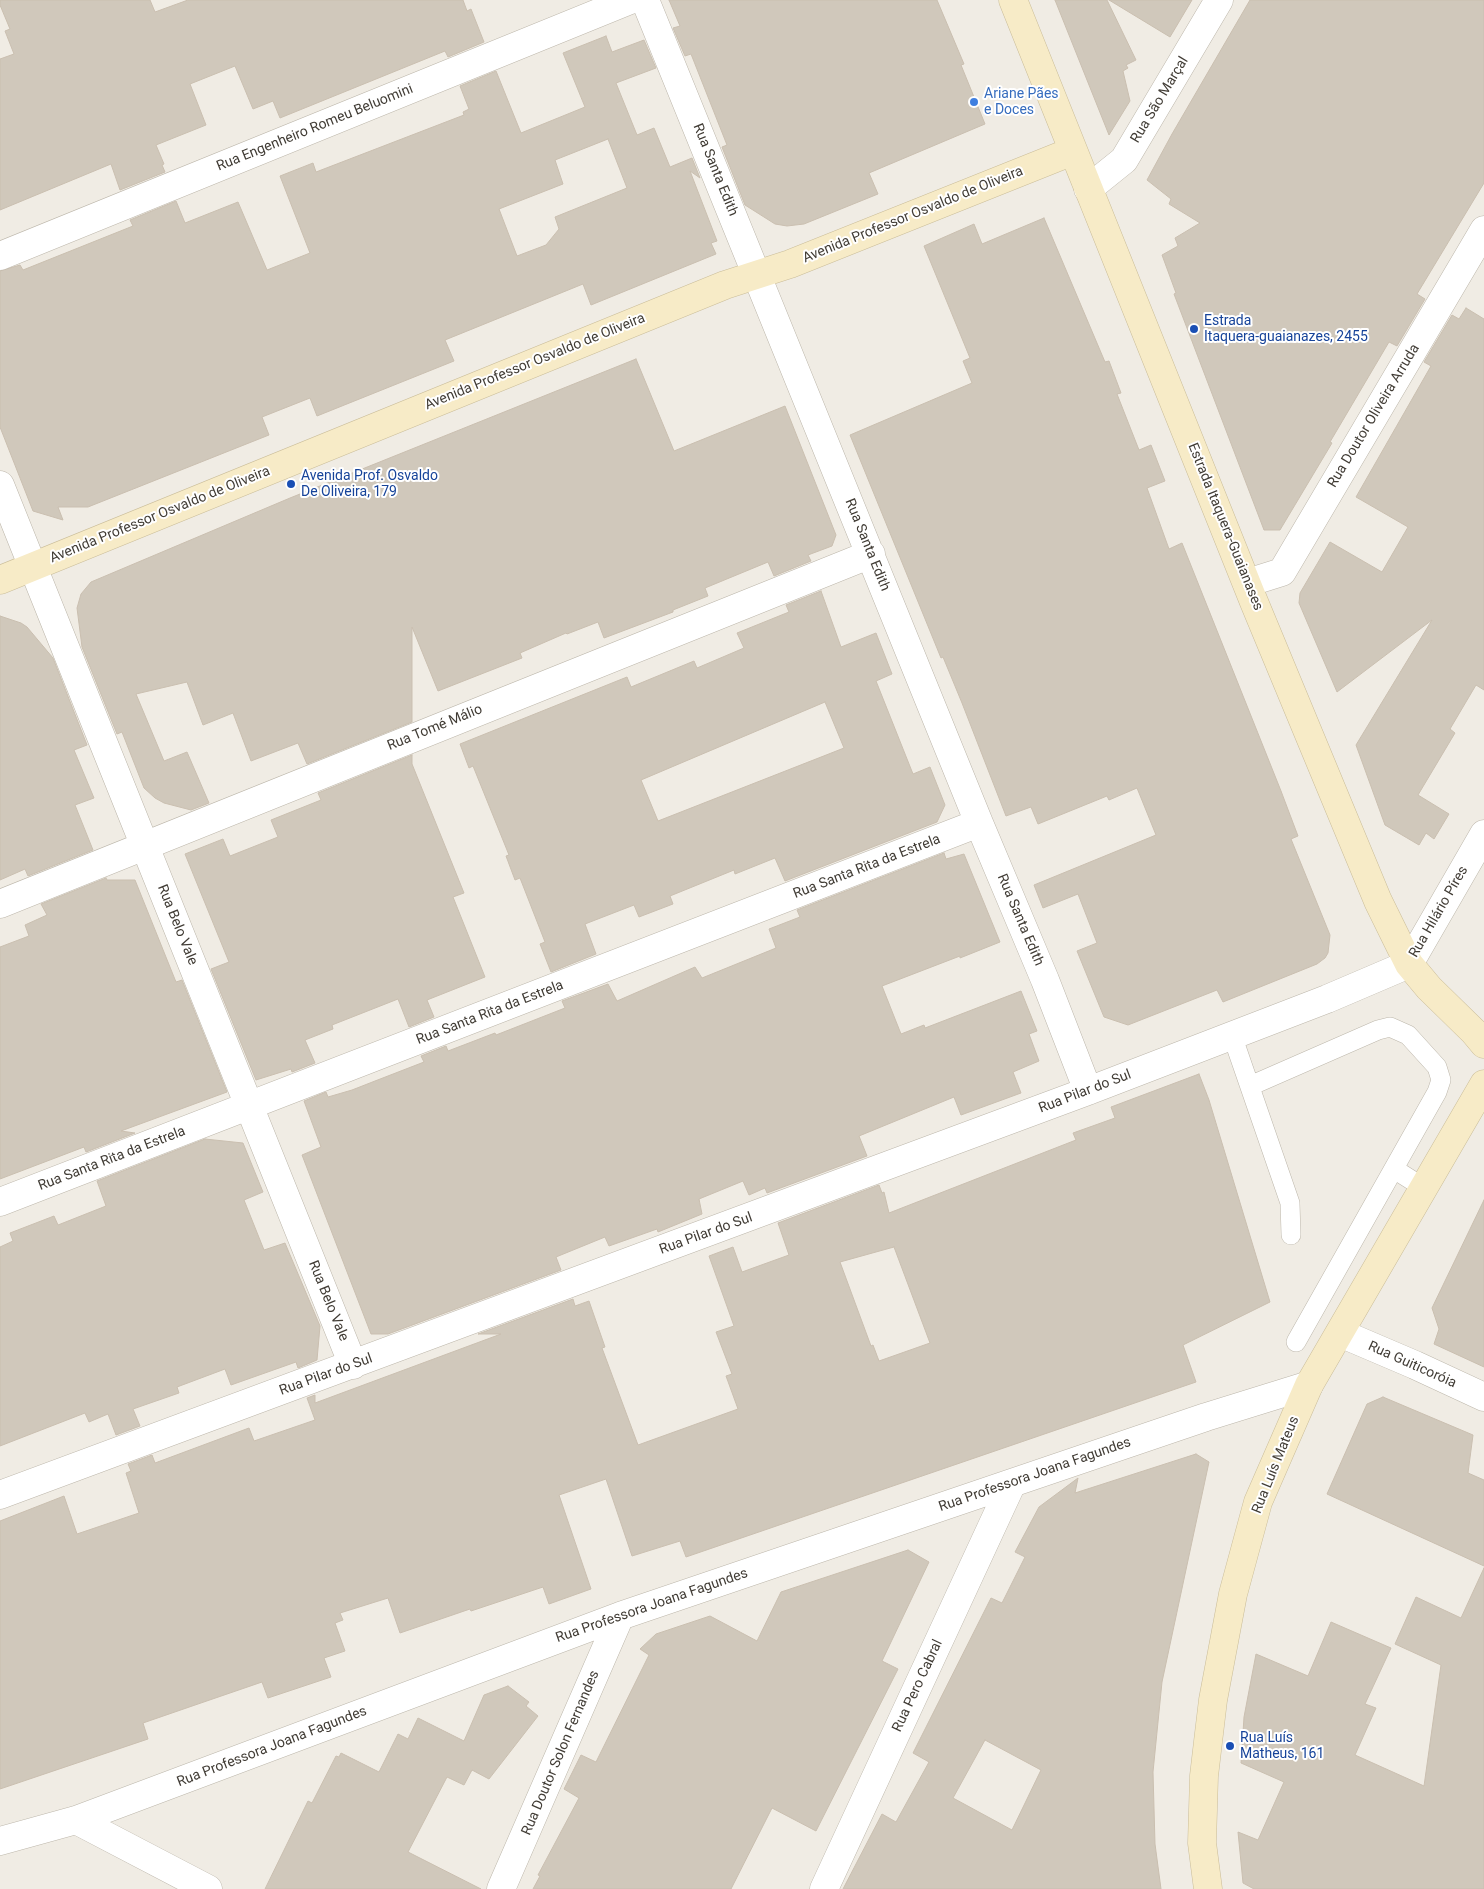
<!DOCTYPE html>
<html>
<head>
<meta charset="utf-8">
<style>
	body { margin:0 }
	canvas { display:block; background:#f0ece4 }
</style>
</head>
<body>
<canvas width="1484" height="1889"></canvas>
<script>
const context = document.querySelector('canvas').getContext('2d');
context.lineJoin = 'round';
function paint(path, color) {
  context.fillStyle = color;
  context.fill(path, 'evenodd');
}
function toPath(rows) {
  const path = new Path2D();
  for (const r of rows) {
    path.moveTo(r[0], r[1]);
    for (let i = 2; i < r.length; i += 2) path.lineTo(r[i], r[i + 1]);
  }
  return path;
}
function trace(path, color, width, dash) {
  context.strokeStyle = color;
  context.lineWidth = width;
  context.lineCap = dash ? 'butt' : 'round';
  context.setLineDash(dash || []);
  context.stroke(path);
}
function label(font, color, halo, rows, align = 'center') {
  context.font = font + ' Roboto,sans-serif';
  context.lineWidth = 4;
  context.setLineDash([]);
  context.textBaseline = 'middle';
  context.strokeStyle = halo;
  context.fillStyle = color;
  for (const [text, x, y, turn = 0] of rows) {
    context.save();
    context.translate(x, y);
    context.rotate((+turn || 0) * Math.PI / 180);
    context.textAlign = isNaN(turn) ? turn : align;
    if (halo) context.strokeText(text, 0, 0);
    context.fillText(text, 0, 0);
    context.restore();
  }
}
const building = toPath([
	[0,0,150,0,155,12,188,0,463,0,467,11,471,9,484,42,448,57,445,51,280,118,273,101,253,109,235,66,190,84,206,125,156,145,164,164,162,165,165,172,120,190,111,164,0,210,0,59,14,54,5,31,10,29,0,5,0,0],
	[669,0,937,0,964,64,961,65,985,124,869,173,878,194,804,224,787,226,775,224,745,205,722,147,727,145,691,54,685,56,673,28,680,26,669,0],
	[1055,0,1107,0,1136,60,1126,65,1128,68,1123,71,1130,101,1109,135,1055,0],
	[1109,0,1192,0,1170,37,1109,0],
	[1250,0,1484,0,1484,183,1417,294,1425,299,1397,346,1389,342,1330,442,1332,443,1280,530,1264,530,1174,294,1176,293,1162,255,1178,246,1175,238,1200,223,1169,204,1171,199,1147,180,1172,134,1250,0],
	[606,36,612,52,644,40,656,68,616,83,637,135,654,128,670,167,692,158,700,178,690,171,717,241,711,243,716,254,591,305,583,284,445,340,454,361,317,416,310,398,262,417,269,435,88,507,58,507,63,520,33,511,0,427,0,271,20,265,23,270,133,226,130,220,176,201,185,223,238,202,267,270,310,253,280,176,313,163,316,172,464,115,463,112,469,109,460,86,496,71,521,133,585,107,563,53,606,36],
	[608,139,627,188,555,217,559,229,546,245,517,256,499,209,563,184,555,160,608,139],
	[1044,218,1105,362,1109,361,1121,393,1117,394,1139,450,1151,445,1165,481,1147,488,1169,549,1182,543,1281,791,1298,836,1291,839,1330,935,1328,953,1325,958,1317,964,1223,1002,1217,990,1128,1025,1104,1017,1077,951,1097,943,1078,894,1043,908,1034,885,1156,835,1137,788,1109,800,1107,796,1038,824,1031,807,1006,816,962,703,943,657,941,658,850,435,972,383,963,361,970,358,924,246,974,224,982,244,1044,218],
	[1466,308,1484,319,1484,690,1476,685,1450,729,1455,733,1418,795,1449,814,1434,839,1426,833,1419,845,1385,825,1356,745,1432,620,1337,692,1299,603,1300,593,1330,542,1382,572,1408,527,1356,497,1431,366,1424,362,1452,315,1459,319,1466,308],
	[636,359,674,451,785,406,836,535,832,546,808,555,811,561,774,576,768,562,705,588,708,596,673,610,673,612,604,638,598,622,567,634,566,633,520,653,522,658,438,691,412,627,412,722,307,764,298,743,251,761,233,713,203,725,187,682,136,694,164,761,187,752,209,803,191,810,164,803,155,798,144,788,122,732,117,734,82,647,77,608,81,594,91,582,290,498,636,359],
	[821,591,841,647,876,633,892,674,876,681,913,774,930,767,945,805,937,822,785,881,775,858,735,874,734,870,670,896,673,904,639,917,634,905,585,924,596,954,551,972,540,944,545,942,520,878,515,880,506,856,509,855,473,766,469,768,460,744,627,677,631,687,694,661,697,668,744,648,737,633,789,612,786,605,821,591],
	[825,702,844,748,658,821,641,780,825,702],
	[0,616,21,623,27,627,53,658,87,745,74,750,94,798,75,805,93,850,28,876,25,869,0,880,0,616],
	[412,755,412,764,464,893,453,897,485,977,427,1000,434,1017,409,1027,398,999,332,1025,333,1029,305,1040,315,1063,292,1072,291,1069,256,1080,211,969,229,962,185,854,223,839,230,856,278,837,271,820,321,800,318,793,412,755],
	[944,853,946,859,964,854,1000,942,960,958,960,956,882,986,901,1034,924,1025,925,1028,1021,991,1037,1031,1029,1034,1039,1061,1013,1072,1021,1093,961,1115,954,1097,859,1136,867,1156,767,1193,765,1188,749,1195,743,1181,699,1199,702,1214,658,1232,657,1229,609,1246,605,1237,556,1257,561,1270,388,1334,371,1334,302,1155,321,1147,304,1101,326,1092,328,1097,352,1090,375,1081,424,1062,421,1056,446,1046,448,1051,495,1033,496,1035,565,1008,562,1001,608,984,617,1001,695,967,702,978,776,948,769,929,800,917,797,910,944,853],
	[106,878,107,880,135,880,176,982,182,980,227,1092,121,1131,135,1133,86,1152,84,1147,0,1179,0,947,29,936,25,925,47,915,41,904,106,878],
	[1199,1074,1209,1100,1270,1302,1183,1345,1196,1382,686,1557,680,1541,632,1556,606,1479,559,1495,591,1589,549,1604,543,1587,471,1611,470,1609,400,1633,388,1598,340,1613,343,1620,335,1623,345,1651,324,1658,331,1677,268,1698,262,1682,198,1704,143,1723,148,1739,0,1789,0,1521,64,1496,77,1534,139,1513,126,1473,131,1471,128,1464,152,1455,155,1463,249,1428,254,1441,315,1420,307,1398,315,1395,315,1403,501,1334,478,1334,573,1299,575,1306,589,1301,605,1347,602,1348,638,1445,738,1409,726,1376,732,1374,716,1332,734,1326,709,1256,733,1247,742,1272,789,1255,778,1223,879,1185,882,1193,884,1192,889,1213,1076,1140,1073,1133,1115,1118,1111,1107,1199,1074],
	[894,1247,930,1343,879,1361,873,1345,871,1346,840,1262,894,1247],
	[205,1139,243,1143,263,1192,244,1200,264,1250,285,1243,320,1326,317,1360,298,1368,296,1362,231,1385,225,1369,177,1387,179,1393,133,1409,140,1426,116,1435,108,1414,89,1422,85,1413,0,1446,0,1247,13,1241,10,1233,54,1216,58,1225,106,1206,97,1181,205,1139],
	[1484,1200,1484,1367,1434,1344,1439,1329,1432,1308,1484,1200],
	[1383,1397,1473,1435,1468,1473,1484,1480,1484,1566,1327,1494,1367,1404,1383,1397],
	[1196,1454,1209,1462,1162,1682,1153,1772,1155,1844,1161,1889,843,1889,882,1814,896,1822,929,1762,913,1753,991,1598,1002,1603,1025,1557,1015,1552,1039,1507,1078,1478,1075,1493,1196,1454],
	[985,1740,1041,1770,1012,1830,953,1798,985,1740],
	[908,1550,929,1562,882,1661,898,1669,816,1831,772,1808,731,1889,533,1889,540,1876,538,1875,579,1798,564,1789,581,1755,596,1762,649,1655,640,1649,656,1634,710,1616,757,1641,781,1592,908,1550],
	[1484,1568,1484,1889,1254,1889,1243,1883,1238,1832,1258,1840,1284,1782,1241,1763,1244,1717,1256,1654,1308,1676,1331,1622,1391,1648,1365,1704,1376,1708,1355,1755,1424,1786,1441,1665,1395,1644,1416,1597,1461,1618,1484,1568],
	[508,1686,529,1702,526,1706,538,1716,489,1779,472,1770,464,1785,447,1777,408,1852,481,1889,265,1889,308,1801,312,1803,336,1756,339,1757,341,1753,379,1772,398,1734,408,1739,418,1718,464,1741,484,1695,508,1686]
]);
const lane = toPath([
	[1232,1035,1290,1203,1291,1235],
	[1250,1086,1378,1030,1390,1027,1408,1035,1437,1067,1441,1080,1437,1092,1296,1342],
	[1394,1169,1424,1188]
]);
const street = toPath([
	[645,0,979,823,1045,980,1088,1091],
	[1088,189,1124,160,1219,0],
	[0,256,630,0],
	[0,485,353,1365],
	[1247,583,1282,572,1484,230],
	[0,904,871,554],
	[0,1202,979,823],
	[1340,1333,1415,1365,1484,1397],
	[0,1495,1088,1091,1327,999,1409,964,1484,834],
	[76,1820,208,1889],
	[0,1841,76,1820,620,1616,1206,1417,1309,1385],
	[501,1889,620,1616],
	[824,1889,1012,1483]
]);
const secondary = toPath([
	[1013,0,1254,602,1378,901,1409,964,1429,988,1474,1032,1484,1044],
	[0,580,725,285,790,264,1073,151],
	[1208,1889,1202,1843,1204,1776,1208,1742,1213,1700,1233,1594,1258,1502,1309,1385,1484,1084]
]);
const markers = [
	[974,102,5,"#3f7fe0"],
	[1194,329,5,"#1a4fb4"],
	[291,484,5,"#1a4fb4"],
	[1230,1746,5,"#1a4fb4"]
];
const shopNames = [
	["Ariane Pães",984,94],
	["e Doces",984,110]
];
const streetNames = [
	["Rua São Marçal",1160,100,-59],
	["Rua Engenheiro Romeu Beluomini",315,128,-22],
	["Rua Santa Edith",715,170,68],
	["Avenida Professor Osvaldo de Oliveira",913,215,-22],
	["Avenida Professor Osvaldo de Oliveira",535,362,-22],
	["Rua Doutor Oliveira Arruda",1374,416,-59],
	["Avenida Professor Osvaldo de Oliveira",160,515,-22],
	["Estrada Itaquera-Guaianases",1225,527,68],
	["Rua Santa Edith",867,545,68],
	["Rua Tomé Málio",435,728,-22],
	["Rua Santa Rita da Estrela",867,867,-21],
	["Rua Hilário Píres",1439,912,-60],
	["Rua Santa Edith",1020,920,67],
	["Rua Belo Vale",177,925,68],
	["Rua Santa Rita da Estrela",490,1013,-21],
	["Rua Pilar do Sul",1085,1092,-21],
	["Rua Santa Rita da Estrela",112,1159,-21],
	["Rua Pilar do Sul",706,1234,-20],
	["Rua Belo Vale",328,1301,68],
	["Rua Guiticoróia",1412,1365,24],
	["Rua Pilar do Sul",326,1375,-20],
	["Rua Luís Mateus",1276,1465,-68],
	["Rua Professora Joana Fagundes",1035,1475,-19],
	["Rua Professora Joana Fagundes",652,1606,-19],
	["Rua Pero Cabral",918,1686,-65],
	["Rua Professora Joana Fagundes",272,1747,-21],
	["Rua Doutor Solon Fernandes",561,1753,-67]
];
const transitNames = [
	["Estrada",1204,321],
	["Itaquera-guaianazes, 2455",1204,337],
	["Avenida Prof. Osvaldo",301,476],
	["De Oliveira, 179",301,492],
	["Rua Luís",1240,1738],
	["Matheus, 161",1240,1754]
];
paint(building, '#d0c8bb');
trace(building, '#cabfb0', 1);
trace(lane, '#bdb7ab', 20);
trace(street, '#bdb7ab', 29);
trace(secondary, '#cabd99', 29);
trace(lane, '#fff', 19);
trace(street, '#fff', 28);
trace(secondary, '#f7ebc7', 28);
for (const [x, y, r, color] of markers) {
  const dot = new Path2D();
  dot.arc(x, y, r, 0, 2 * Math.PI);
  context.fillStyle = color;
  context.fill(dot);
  trace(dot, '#fff', 2);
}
label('14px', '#366cbe', '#fff', shopNames, 'left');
label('14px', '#413c35', '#fff', streetNames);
label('14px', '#164399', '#fff', transitNames, 'left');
</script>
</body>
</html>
